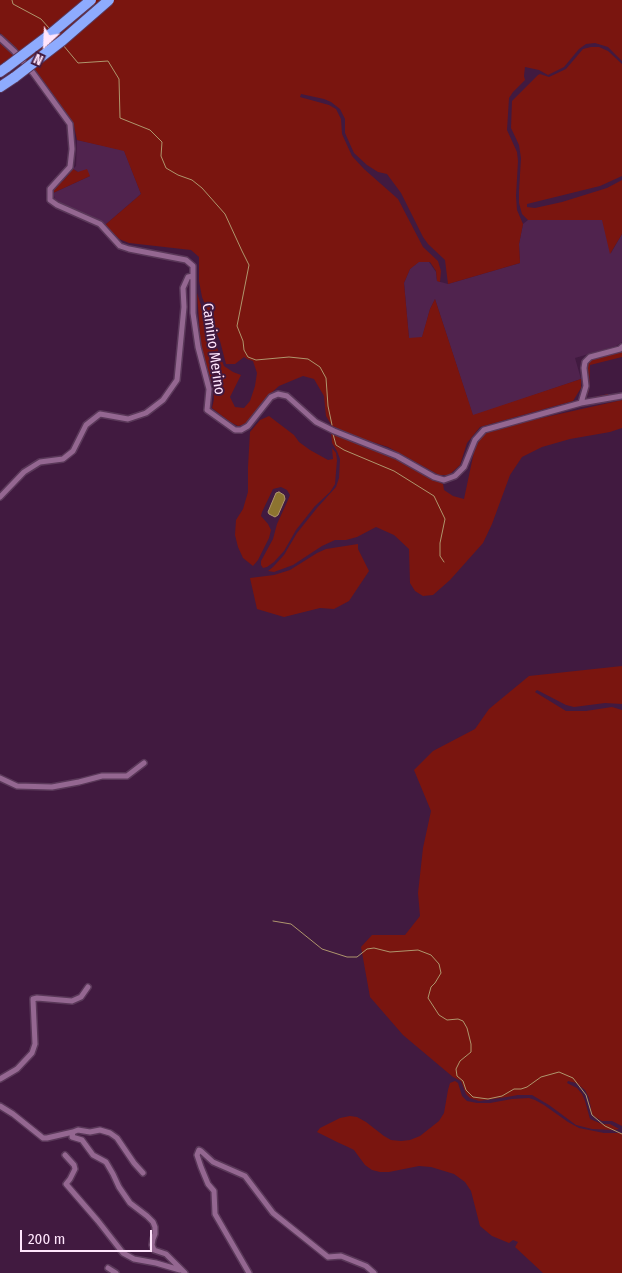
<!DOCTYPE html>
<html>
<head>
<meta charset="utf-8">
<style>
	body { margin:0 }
	#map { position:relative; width:622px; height:1273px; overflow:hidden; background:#411a40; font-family:"Fira Sans Condensed",sans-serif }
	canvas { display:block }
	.north { position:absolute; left:20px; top:20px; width:50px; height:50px; -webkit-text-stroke:4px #411a40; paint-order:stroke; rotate:205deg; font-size:14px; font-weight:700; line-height:20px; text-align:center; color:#ffe5fc }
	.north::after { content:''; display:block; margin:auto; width:18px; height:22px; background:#ffe5fc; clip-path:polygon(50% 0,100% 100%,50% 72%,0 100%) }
	.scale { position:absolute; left:20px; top:1230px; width:132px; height:22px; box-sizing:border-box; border:2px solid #ffe5fc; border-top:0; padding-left:6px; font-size:15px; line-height:18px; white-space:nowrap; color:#ffe5fc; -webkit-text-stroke:4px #411a40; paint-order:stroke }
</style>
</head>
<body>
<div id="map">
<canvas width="622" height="1273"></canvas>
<div class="north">N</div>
<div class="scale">200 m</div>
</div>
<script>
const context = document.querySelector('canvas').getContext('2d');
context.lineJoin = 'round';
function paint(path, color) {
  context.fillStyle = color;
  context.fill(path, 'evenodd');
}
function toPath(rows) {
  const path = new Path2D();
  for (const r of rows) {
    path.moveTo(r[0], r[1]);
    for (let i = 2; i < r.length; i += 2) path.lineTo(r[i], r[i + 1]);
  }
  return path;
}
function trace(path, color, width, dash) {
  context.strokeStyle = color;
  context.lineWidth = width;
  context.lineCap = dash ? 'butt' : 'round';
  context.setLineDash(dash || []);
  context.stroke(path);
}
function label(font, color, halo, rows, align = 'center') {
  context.font = font + ' "Fira Sans Condensed",sans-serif';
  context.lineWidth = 4;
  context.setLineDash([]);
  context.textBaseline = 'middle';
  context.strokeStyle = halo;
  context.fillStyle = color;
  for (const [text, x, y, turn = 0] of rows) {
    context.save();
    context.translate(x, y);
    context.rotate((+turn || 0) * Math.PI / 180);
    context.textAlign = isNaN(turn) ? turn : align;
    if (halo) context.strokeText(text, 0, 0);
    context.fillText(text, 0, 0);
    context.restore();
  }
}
const built = toPath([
	[77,140,124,150,141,194,105,225,60,203,55,199,53,193,90,176,78,172,73,169,76,166],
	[528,220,603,220,611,253,622,234,622,342,616,346,575,358,581,379,473,416,435,299,430,309,422,338,409,338,404,283,410,269,418,262,429,262,436,272,437,281,448,284,520,263,519,244,523,224]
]);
const green = toPath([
	[0,0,622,0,622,61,608,47,595,43,586,44,579,49,564,67,548,75,539,70,525,67,524,76,525,80,513,92,509,98,507,130,517,152,518,161,516,196,517,210,523,224,519,244,520,263,448,284,445,260,428,244,423,237,401,193,387,174,378,172,367,165,354,153,345,133,345,119,340,109,331,102,324,99,301,94,300,97,329,105,336,109,341,119,342,134,352,156,364,169,398,199,423,247,438,261,441,271,440,282,437,281,436,271,430,262,419,262,410,269,404,283,409,338,422,337,430,309,435,299,473,415,581,379,581,388,573,401,480,427,467,443,460,465,449,475,439,475,388,447,363,439,332,426,326,416,324,396,314,379,303,376,279,386,270,394,247,424,238,426,230,422,212,408,214,399,213,387,201,348,197,293,203,311,224,366,233,372,241,375,230,397,235,407,244,408,250,401,255,386,257,373,253,361,247,359,244,357,235,364,226,364,220,341,202,297,199,281,199,257,191,250,129,243,119,239,105,225,141,194,124,151,77,140,74,126,67,114,36,71,0,33],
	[0,42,14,55,0,65],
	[591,47,599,47,608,51,622,64,622,176,600,186,527,204,527,207,535,208,562,202,607,188,622,180,622,234,610,254,602,220,528,220,522,214,519,203,519,191,521,158,519,145,511,128,512,101,538,75,540,74,549,77,566,69,583,49],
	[73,169,78,172,87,169,90,176,53,193,52,191,54,186,64,180],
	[622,352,622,357,590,365,589,390,586,399,608,394,608,396,587,401,585,399,588,390,586,367,587,363,590,360],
	[622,400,622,428,610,432,570,439,542,447,522,457,510,475,492,524,483,543,450,580,433,595,423,596,415,591,410,583,409,549,394,535,376,527,357,537,346,540,335,540,322,546,293,565,274,572,268,571,273,567,284,555,297,533,317,508,336,487,339,478,340,459,337,451,332,443,331,432,375,450,402,462,443,484,444,490,453,496,464,499,475,447,484,433,510,425],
	[269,416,294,435,299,442,310,450,328,460,333,459,332,448,336,453,337,460,335,484,330,492,315,506,296,530,284,551,274,562,267,567,263,568,261,565,261,561,273,539,277,524,288,500,290,495,287,490,281,487,273,489,262,512,261,516,268,524,271,530,269,538,258,560,253,566,243,558,238,547,235,535,236,520,243,509,248,492,248,467,250,432,260,420],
	[358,544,358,549,369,571,349,601,334,609,320,608,284,617,257,609,250,578,274,575,290,570,317,553,326,549],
	[622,666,622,704,605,703,574,707,566,705,537,690,535,692,566,711,586,711,612,707,622,710,622,1126,612,1121,602,1121,595,1117,592,1114,589,1098,585,1090,576,1083,568,1081,567,1083,577,1088,582,1094,585,1101,590,1119,602,1124,610,1124,619,1129,614,1130,592,1129,576,1125,549,1105,532,1095,518,1095,507,1097,479,1101,470,1098,466,1094,461,1081,453,1077,403,1035,370,997,361,947,372,935,405,935,420,916,418,893,423,848,431,811,414,770,433,751,475,729,489,709,529,676],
	[455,1081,458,1083,462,1096,467,1101,477,1103,490,1103,512,1099,529,1098,535,1100,544,1105,568,1122,579,1128,604,1133,622,1133,622,1273,543,1273,515,1247,518,1242,513,1240,509,1243,492,1236,480,1226,471,1191,465,1182,454,1174,431,1167,419,1166,389,1172,380,1172,372,1170,365,1165,354,1150,348,1147,337,1142,317,1132,320,1128,340,1118,350,1116,357,1117,366,1122,384,1136,391,1140,401,1141,410,1140,420,1136,439,1121,444,1113,448,1090,450,1083]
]);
const water = toPath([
	[279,492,284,495,285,499,278,515,275,517,269,514,268,512,276,493,279,492]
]);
const stream = toPath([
	[12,0,13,4,41,19,49,28],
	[63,45,78,63,108,61,119,79,120,118,150,130,162,142,161,156,166,168,178,175,192,180,202,188,225,214,242,251,249,265,237,326,243,341,244,350,248,357,256,360,289,357,308,359,320,367,326,378,328,406,332,425],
	[333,434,336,445,344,450,394,471,434,496,445,519,440,543,440,556,444,562],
	[273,921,291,924,322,949,347,957,357,957,367,949,374,948,390,952,418,950,431,955,439,964,441,973,435,983,431,987,428,998,439,1015,447,1020,458,1019,463,1021,467,1028,471,1044,471,1052,460,1061,456,1069,457,1076,463,1081,466,1090,473,1097,488,1099,502,1096,514,1089,521,1089,527,1087,541,1077,559,1072,573,1078,586,1095,592,1115,605,1126,622,1134]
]);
const minor = toPath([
	[0,38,14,51,33,73,70,124,72,149,70,167,50,189,50,200,57,205,100,224,120,246,129,249,186,260,193,266,193,313,198,347,209,389,207,410,235,430,241,430,248,426,271,397,278,394,287,396,316,422,334,431,397,456,434,477,444,480,455,476,464,467,475,440,484,430,581,403,622,396],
	[581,403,586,386,584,368,585,362,590,357,620,349,622,347],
	[0,497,24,472,40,462,63,459,73,451,86,425,100,414,128,419,146,413,163,400,177,380,184,307,183,288,188,277,193,276],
	[0,778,17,786,52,787,79,782,102,776,127,776,144,763],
	[0,1079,17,1069,32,1053,35,1044,33,999,37,998,72,1001,81,997,88,987],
	[0,1106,13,1114,43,1138,47,1138,73,1132],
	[65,1155,74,1165,75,1169,70,1179,66,1184,98,1221,123,1253,134,1259,156,1263,180,1270],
	[143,1173,134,1163,117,1138,110,1133,100,1130,90,1132,78,1130,73,1132,72,1137,82,1140,93,1155,106,1162,113,1174,119,1187,130,1203,147,1216,153,1222,155,1227,155,1234,153,1239,152,1245,154,1250,166,1254,185,1273],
	[108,1268,116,1273],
	[249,1273,215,1214,214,1191,208,1184,201,1167,197,1155,199,1150,201,1151,213,1162,245,1176,273,1213,328,1257,341,1256,366,1266,374,1273]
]);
const motorway = toPath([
	[0,72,7,67],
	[0,87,15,77]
]);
const motorwayBridge = toPath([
	[7,67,48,36,91,0],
	[15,77,63,40,109,0]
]);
const streetNames = [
	["Camino Merino",213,349,82]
];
paint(built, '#50234e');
paint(green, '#7a150f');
paint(water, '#8d7430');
trace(water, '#af966d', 1);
trace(stream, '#af966d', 1);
trace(minor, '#5a3859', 8);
trace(motorway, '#5a3859', 12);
trace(minor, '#946791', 5);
trace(motorway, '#8eabfe', 10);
trace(motorwayBridge, '#5a3859', 12, []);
trace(motorwayBridge, '#8eabfe', 10);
label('15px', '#ffe5fc', '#411a40', streetNames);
</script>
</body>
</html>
